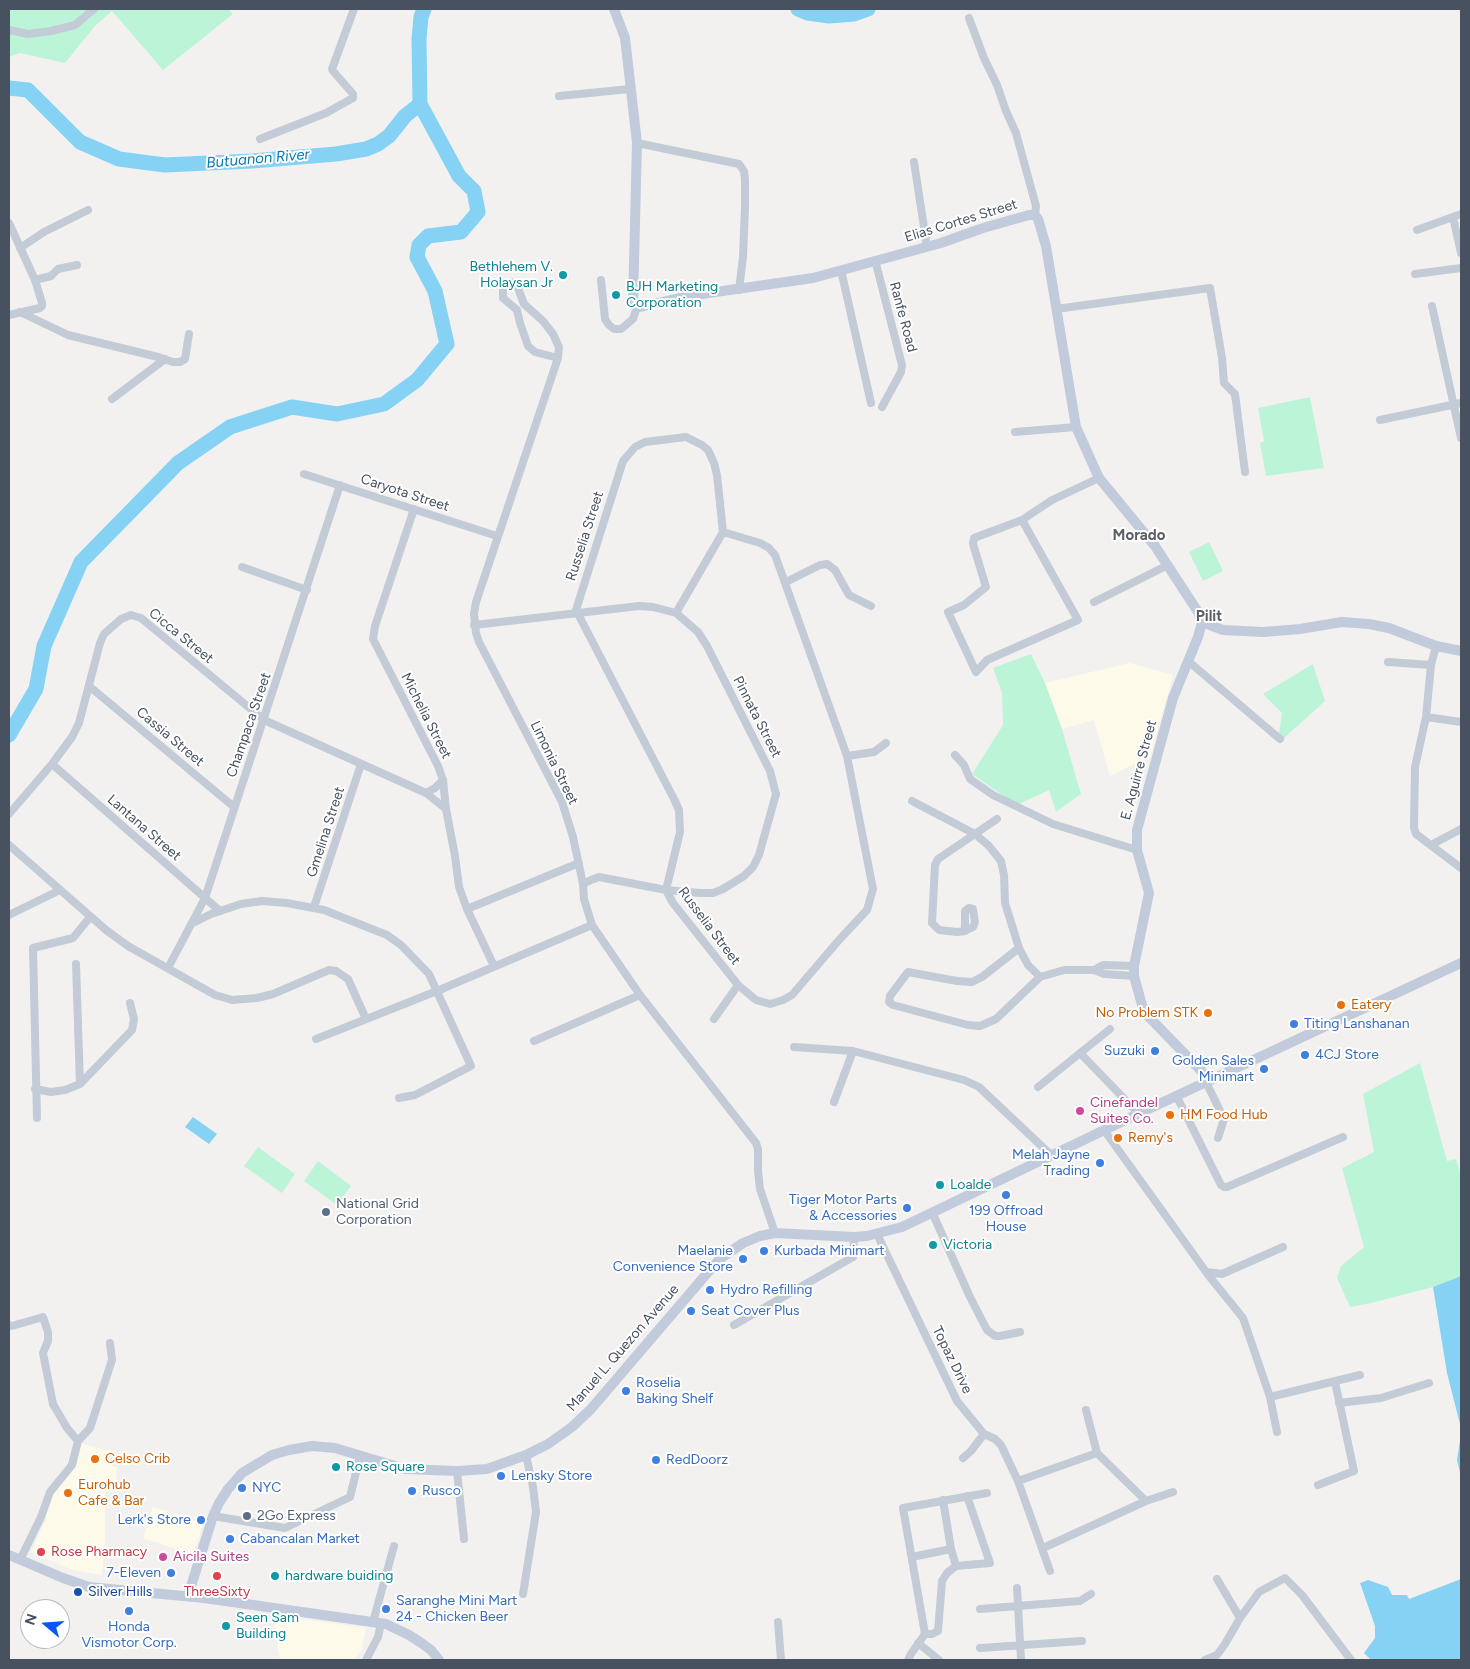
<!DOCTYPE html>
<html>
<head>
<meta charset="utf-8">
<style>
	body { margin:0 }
	#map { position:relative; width:1470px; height:1669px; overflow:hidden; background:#f3f1f0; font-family:Figtree,sans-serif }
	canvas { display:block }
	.frame { position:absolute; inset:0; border:10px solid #475160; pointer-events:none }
	.north { position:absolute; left:20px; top:1599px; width:50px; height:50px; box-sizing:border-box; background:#fff; border:1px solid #b5b9bf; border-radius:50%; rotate:288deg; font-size:14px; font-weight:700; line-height:20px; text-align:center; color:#475160 }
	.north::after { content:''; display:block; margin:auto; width:18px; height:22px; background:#0957f5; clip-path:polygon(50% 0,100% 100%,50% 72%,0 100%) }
</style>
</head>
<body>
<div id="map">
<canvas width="1470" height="1669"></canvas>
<div class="frame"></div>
<div class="north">N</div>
</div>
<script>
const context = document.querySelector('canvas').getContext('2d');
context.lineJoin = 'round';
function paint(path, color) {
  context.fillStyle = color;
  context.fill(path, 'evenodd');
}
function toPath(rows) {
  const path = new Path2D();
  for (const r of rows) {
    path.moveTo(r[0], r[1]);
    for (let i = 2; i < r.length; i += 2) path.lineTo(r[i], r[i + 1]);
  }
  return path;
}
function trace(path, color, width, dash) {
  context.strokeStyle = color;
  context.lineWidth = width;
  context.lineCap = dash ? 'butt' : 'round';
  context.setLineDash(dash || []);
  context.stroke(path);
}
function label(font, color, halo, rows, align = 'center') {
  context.font = font + ' Figtree,sans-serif';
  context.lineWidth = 4;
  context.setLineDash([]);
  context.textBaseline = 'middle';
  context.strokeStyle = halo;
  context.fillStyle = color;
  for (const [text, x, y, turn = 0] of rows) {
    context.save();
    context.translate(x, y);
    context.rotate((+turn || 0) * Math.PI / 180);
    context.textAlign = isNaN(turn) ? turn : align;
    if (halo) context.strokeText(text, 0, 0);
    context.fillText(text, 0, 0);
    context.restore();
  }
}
const commercial = toPath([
	[1130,663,1173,675,1150,756,1110,776,1094,720,1062,729,1045,683],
	[79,1443,110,1451,107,1465,117,1467,116,1480,105,1480,105,1538,102,1575,73,1570,31,1552,45,1521,53,1490,66,1476],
	[153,1507,203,1523,193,1555,143,1538],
	[273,1615,366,1628,362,1649,354,1660,280,1660]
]);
const green = toPath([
	[9,9,228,9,233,14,163,70,112,11,95,26,65,63,20,53,9,57],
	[1310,397,1324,468,1266,476,1260,443,1264,441,1258,408],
	[1209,542,1223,571,1203,581,1189,552],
	[1031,654,1045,683,1062,729,1081,794,1056,812,1049,790,1017,805,972,774,1003,725,1002,693,993,668],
	[1313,664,1325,701,1284,738,1279,733,1282,713,1263,694],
	[1420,1063,1447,1161,1456,1159,1461,1176,1461,1276,1433,1287,1371,1303,1350,1307,1337,1278,1341,1266,1364,1247,1342,1168,1374,1152,1363,1094],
	[258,1147,295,1174,282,1193,244,1166],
	[318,1161,351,1186,337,1205,304,1181]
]);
const water = toPath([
	[193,1117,217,1134,209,1144,185,1127],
	[1461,1276,1461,1428,1447,1373,1433,1287],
	[1461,1434,1461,1477,1457,1460],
	[1461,1579,1461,1660,1371,1660,1364,1653,1375,1638,1375,1626,1360,1583,1368,1580,1388,1587,1392,1595,1407,1595,1409,1599]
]);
const river = toPath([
	[798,9,808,13,829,16,854,14,868,9],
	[9,88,28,90,80,142,119,159,165,165,252,161,336,154,366,149,378,144,389,136,405,116,420,104,419,39,421,17,424,9],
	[9,735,36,689,44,646,81,562,178,463,230,427,292,407,337,414,384,404,417,380,447,344,435,291,417,257,419,245,428,236,461,232,478,212,474,191,459,176,420,104]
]);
const street = toPath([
	[969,18,984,58,997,85,1006,111,1016,133,1036,206,1035,215],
	[9,30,28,34,51,31,75,25,94,9],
	[559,96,630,89],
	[260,139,326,113,353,98,353,94,333,71,332,69,354,9],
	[637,143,739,164,744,171,745,180,745,207,743,257,739,290],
	[914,162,927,247],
	[1453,217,1461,253],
	[9,223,35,280,42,303,42,306,40,308,9,315],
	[1417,230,1461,214],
	[20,248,44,232,88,210],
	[875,260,902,365,901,372,882,407],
	[841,270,871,403],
	[1415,274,1461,268],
	[35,280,51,276,58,269,77,265],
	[601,280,605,319,609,325,614,329,621,329,633,319,637,307],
	[1432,306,1461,438],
	[1056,309,1210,288,1222,358,1224,383,1235,394,1245,472],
	[517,310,503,298,503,289,511,282,515,283,518,288,524,304,543,321,553,334,559,347,558,358,476,602,474,614,476,633,479,642,562,802,573,837,583,884,584,899,592,925,640,995,756,1143,758,1149,758,1171,760,1189,775,1233],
	[517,310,520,323,528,346,535,352,558,358],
	[20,312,68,335,158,357,173,362,180,362,185,359,189,334],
	[112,399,165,359],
	[1380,420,1461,403],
	[1015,432,1076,427],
	[304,474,497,536],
	[414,509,375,626,373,639,438,766,443,780,446,809,455,856,459,887,467,909,494,966],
	[1022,520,1078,620,987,660,976,672,948,612,964,605,986,587,973,544,974,538,1022,520,1052,500,1099,478],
	[242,567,307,590],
	[786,582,820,565,827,564,835,570,849,595,871,606],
	[1094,602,1168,565],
	[676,613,723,532,717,475,714,463,708,450,702,445,686,437,645,442,635,447,623,461,576,610,674,799,679,810,680,832,666,890,673,903,738,985,756,1000,770,1004,783,1000,792,995,839,940,867,910,873,889,847,756,775,555,769,548,760,543,723,532],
	[474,625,639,606,653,607,676,613,698,632,707,646,770,771,776,794,759,855,753,867,744,876,723,889,713,893,700,893,666,890,599,877,591,880,583,884],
	[1436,646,1431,665,1426,717,1415,767,1414,828,1416,834,1461,868],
	[1188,661,1280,739],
	[1388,662,1431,665],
	[89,686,234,807],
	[1426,717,1461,722],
	[955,755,964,765,970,779,993,795,1053,824,1137,850],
	[847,756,874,752,886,743],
	[52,764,220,911],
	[426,793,435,788,443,780],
	[912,801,975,834,989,846,1001,861,1004,875,1005,903,1019,948,1028,965,1040,977,1064,970,1094,970,1104,974,1134,976],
	[9,814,52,764,72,737,79,723,100,643,104,634,121,619,131,615,141,618,264,720,426,793,446,809],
	[9,845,106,930,128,946,215,995,232,1000,257,998,273,994,329,970,336,971,348,979,366,1019],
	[1431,845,1461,829],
	[314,907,361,764],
	[467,909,579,863],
	[9,915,60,890],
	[193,923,211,914,241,904,262,901,287,903,324,910,387,935,401,945,429,974,471,1066,415,1095,399,1098],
	[965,931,965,911,969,908,973,909,975,922,973,927,965,931,957,932,939,930,932,923,935,865,938,859,997,819],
	[1019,948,982,977,972,982,957,981,908,972,890,996,889,1002,893,1005,968,1025,980,1026,996,1019,1040,977],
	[76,964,80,1084],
	[168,968,205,898,340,485],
	[1094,970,1103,965,1134,966],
	[714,1019,738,985],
	[316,1039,437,991,592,925],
	[534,1041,640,995],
	[794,1047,853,1051,964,1080,979,1087,1051,1155],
	[1080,1053,1138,1113],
	[1206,1082,1224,1119,1218,1138],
	[1038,1087,1110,1029],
	[35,1089,51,1092,65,1090,80,1084,132,1030,134,1019,130,1003],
	[1176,1095,1221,1185,1224,1187,1227,1187,1343,1137],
	[834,1102,853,1051],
	[37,1118,33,948,73,938,90,917],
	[1104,1130,1209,1276,1243,1318,1270,1397,1277,1432],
	[932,1212,970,1297,987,1330,995,1336,1000,1336,1020,1332],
	[877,1234,957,1401,984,1434,995,1439,1001,1445,1018,1481,1050,1571],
	[1207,1272,1222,1274,1283,1247],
	[9,1325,12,1326,43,1317,48,1332,48,1341,43,1353,53,1404,67,1428,78,1441],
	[734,1325,853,1257,854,1237],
	[1270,1397,1360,1375],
	[1339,1403,1381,1398,1429,1383],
	[1086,1410,1097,1453,1146,1501],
	[963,1458,971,1451,984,1434],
	[457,1471,464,1539],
	[1018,1481,1097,1453],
	[1318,1485,1354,1471,1335,1382],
	[943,1500,951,1549,956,1566],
	[213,1516,285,1528,350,1497,360,1456],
	[1043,1548,1146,1501,1173,1492],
	[912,1557,951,1549],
	[20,1560,41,1517,50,1492,72,1465,78,1441,90,1428,112,1360,110,1343],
	[1217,1579,1240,1618],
	[1017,1588,1021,1660],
	[523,1594,536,1512,533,1487,526,1455],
	[980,1609,1080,1601,1091,1594],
	[373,1622,394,1546],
	[778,1622,781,1660],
	[925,1634,932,1634,938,1631,942,1581,947,1573,956,1566,990,1563,967,1496],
	[918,1643,939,1660],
	[980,1648,1082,1641],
	[366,1660,378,1637,381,1624],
	[908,1660,911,1654,925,1634,903,1508,987,1493],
	[1205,1660,1217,1655,1225,1644,1240,1618,1259,1592,1285,1578,1302,1595,1351,1660]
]);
const secondary = toPath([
	[614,9,625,38,637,143,633,303,634,305,640,307,688,296,813,278,941,243,983,228,1029,215,1035,215,1038,219,1046,246,1076,427,1099,478,1155,546,1198,612,1202,622,1223,630,1263,632,1300,629,1342,622,1369,624,1389,628,1436,646,1461,651],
	[1202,622,1198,637,1173,698,1137,830,1137,850,1149,893,1134,966,1134,976,1142,1005,1148,1016,1210,1080],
	[9,1555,63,1578,89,1587,204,1598,386,1624,409,1635,420,1642,431,1650,439,1660],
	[188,1596,213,1516,219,1503,228,1489,242,1473,272,1455,289,1450,312,1446,335,1448,405,1469,457,1471,487,1469,526,1455,548,1444,572,1427,591,1409,709,1271,721,1258,743,1243,760,1236,775,1233,854,1237,867,1236,902,1227,1142,1112,1461,963]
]);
const markers = [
	[563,275,5,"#0f9aa8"],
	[616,295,5,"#0f9aa8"],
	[1341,1005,5,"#e8710a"],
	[1208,1013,5,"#e8710a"],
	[1294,1024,5,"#3f7fe0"],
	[1155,1051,5,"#3f7fe0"],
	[1305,1055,5,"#3f7fe0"],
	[1264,1069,5,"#3f7fe0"],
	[1080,1111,5,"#d1479c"],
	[1170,1115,5,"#e8710a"],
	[1118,1138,5,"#e8710a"],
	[1100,1163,5,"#3f7fe0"],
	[940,1185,5,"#0f9aa8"],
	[1006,1195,5,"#3f7fe0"],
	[907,1208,5,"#3f7fe0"],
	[326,1212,5,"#5c6f8a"],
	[933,1245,5,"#0f9aa8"],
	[764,1251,5,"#3f7fe0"],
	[743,1259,5,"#3f7fe0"],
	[710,1290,5,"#3f7fe0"],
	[691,1311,5,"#3f7fe0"],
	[626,1391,5,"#3f7fe0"],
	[95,1459,5,"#e8710a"],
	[656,1460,5,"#3f7fe0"],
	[336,1467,5,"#0f9aa8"],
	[501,1476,5,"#3f7fe0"],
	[242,1488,5,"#3f7fe0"],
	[412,1491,5,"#3f7fe0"],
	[68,1493,5,"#e8710a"],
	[247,1516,5,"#5c6f8a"],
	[201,1520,5,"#3f7fe0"],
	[230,1539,5,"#3f7fe0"],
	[41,1552,5,"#e0444e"],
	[163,1557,5,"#d1479c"],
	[171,1573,5,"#3f7fe0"],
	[217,1576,5,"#e0444e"],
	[275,1576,5,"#0f9aa8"],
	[78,1592,5,"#1a4fb4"],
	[386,1609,5,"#3f7fe0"],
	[129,1611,5,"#3f7fe0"],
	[226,1626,5,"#0f9aa8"]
];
const streetNames = [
	["Elias Cortes Street",961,221,-17],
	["Ranfe Road",903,317,75],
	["Caryota Street",405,493,18],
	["Russelia Street",585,536,-72],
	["Cicca Street",181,636,39],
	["Michelia Street",426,716,63],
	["Pinnata Street",757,717,63],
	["Champaca Street",249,725,-71],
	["Cassia Street",170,737,40],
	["Limonia Street",554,763,64],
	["E. Aguirre Street",1139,770,-75],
	["Lantana Street",144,828,41],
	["Gmelina Street",326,832,-72],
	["Russelia Street",709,926,53],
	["Manuel L. Quezon Avenue",623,1348,-49],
	["Topaz Drive",952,1360,64]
];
const cultureNames = [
	["Bethlehem V.",553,267,"right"],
	["Holaysan Jr",553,283,"right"],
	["BJH Marketing",626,287],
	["Corporation",626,303],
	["Loalde",950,1185],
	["Victoria",943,1245],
	["Rose Square",346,1467],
	["hardware buiding",285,1576],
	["Seen Sam",236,1618],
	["Building",236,1634]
];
const foodNames = [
	["Eatery",1351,1005],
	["No Problem STK",1198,1013,"right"],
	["HM Food Hub",1180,1115],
	["Remy's",1128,1138],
	["Celso Crib",105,1459],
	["Eurohub",78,1485],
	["Cafe & Bar",78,1501]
];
const shopNames = [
	["Titing Lanshanan",1304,1024],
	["Suzuki",1145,1051,"right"],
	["4CJ Store",1315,1055],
	["Golden Sales",1254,1061,"right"],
	["Minimart",1254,1077,"right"],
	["Melah Jayne",1090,1155,"right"],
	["Trading",1090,1171,"right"],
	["Tiger Motor Parts",897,1200,"right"],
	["& Accessories",897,1216,"right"],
	["199 Offroad",1006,1211,"center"],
	["House",1006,1227,"center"],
	["Maelanie",733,1251,"right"],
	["Convenience Store",733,1267,"right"],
	["Kurbada Minimart",774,1251],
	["Hydro Refilling",720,1290],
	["Seat Cover Plus",701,1311],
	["Roselia",636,1383],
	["Baking Shelf",636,1399],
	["RedDoorz",666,1460],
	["Lensky Store",511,1476],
	["NYC",252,1488],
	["Rusco",422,1491],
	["Lerk's Store",191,1520,"right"],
	["Cabancalan Market",240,1539],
	["7-Eleven",161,1573,"right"],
	["Saranghe Mini Mart",396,1601],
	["24 - Chicken Beer",396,1617],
	["Honda",129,1627,"center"],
	["Vismotor Corp.",129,1643,"center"]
];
const hotelNames = [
	["Cinefandel",1090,1103],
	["Suites Co.",1090,1119],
	["Aicila Suites",173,1557]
];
const serviceNames = [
	["National Grid",336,1204],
	["Corporation",336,1220],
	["2Go Express",257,1516]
];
const healthNames = [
	["Rose Pharmacy",51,1552],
	["ThreeSixty",217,1592,"center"]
];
const transitNames = [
	["Silver Hills",88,1592]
];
const waterNames = [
	["Butuanon River",258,159,-5]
];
const neighbourhoodNames = [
	["Morado",1139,536],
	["Pilit",1209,617]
];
paint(commercial, '#fefaea');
paint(green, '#bcf4d7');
paint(water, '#85d2f4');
trace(river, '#85d2f4', 15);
trace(street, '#c3cbd6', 8);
trace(secondary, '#c2cbdb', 10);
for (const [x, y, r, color] of markers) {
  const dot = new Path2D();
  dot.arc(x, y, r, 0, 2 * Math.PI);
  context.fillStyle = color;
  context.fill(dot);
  trace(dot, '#fff', 2);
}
label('14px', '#475160', '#fff', streetNames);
label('14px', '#0d838f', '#fff', cultureNames, 'left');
label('14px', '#c56008', '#fff', foodNames, 'left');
label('14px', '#366cbe', '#fff', shopNames, 'left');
label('14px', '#b23c85', '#fff', hotelNames, 'left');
label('14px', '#4e5e75', '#fff', serviceNames, 'left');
label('14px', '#be3a42', '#fff', healthNames, 'left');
label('14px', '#164399', '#fff', transitNames, 'left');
label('italic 15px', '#017ab2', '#fff', waterNames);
label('bold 15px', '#5c6066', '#fff', neighbourhoodNames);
</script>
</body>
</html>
